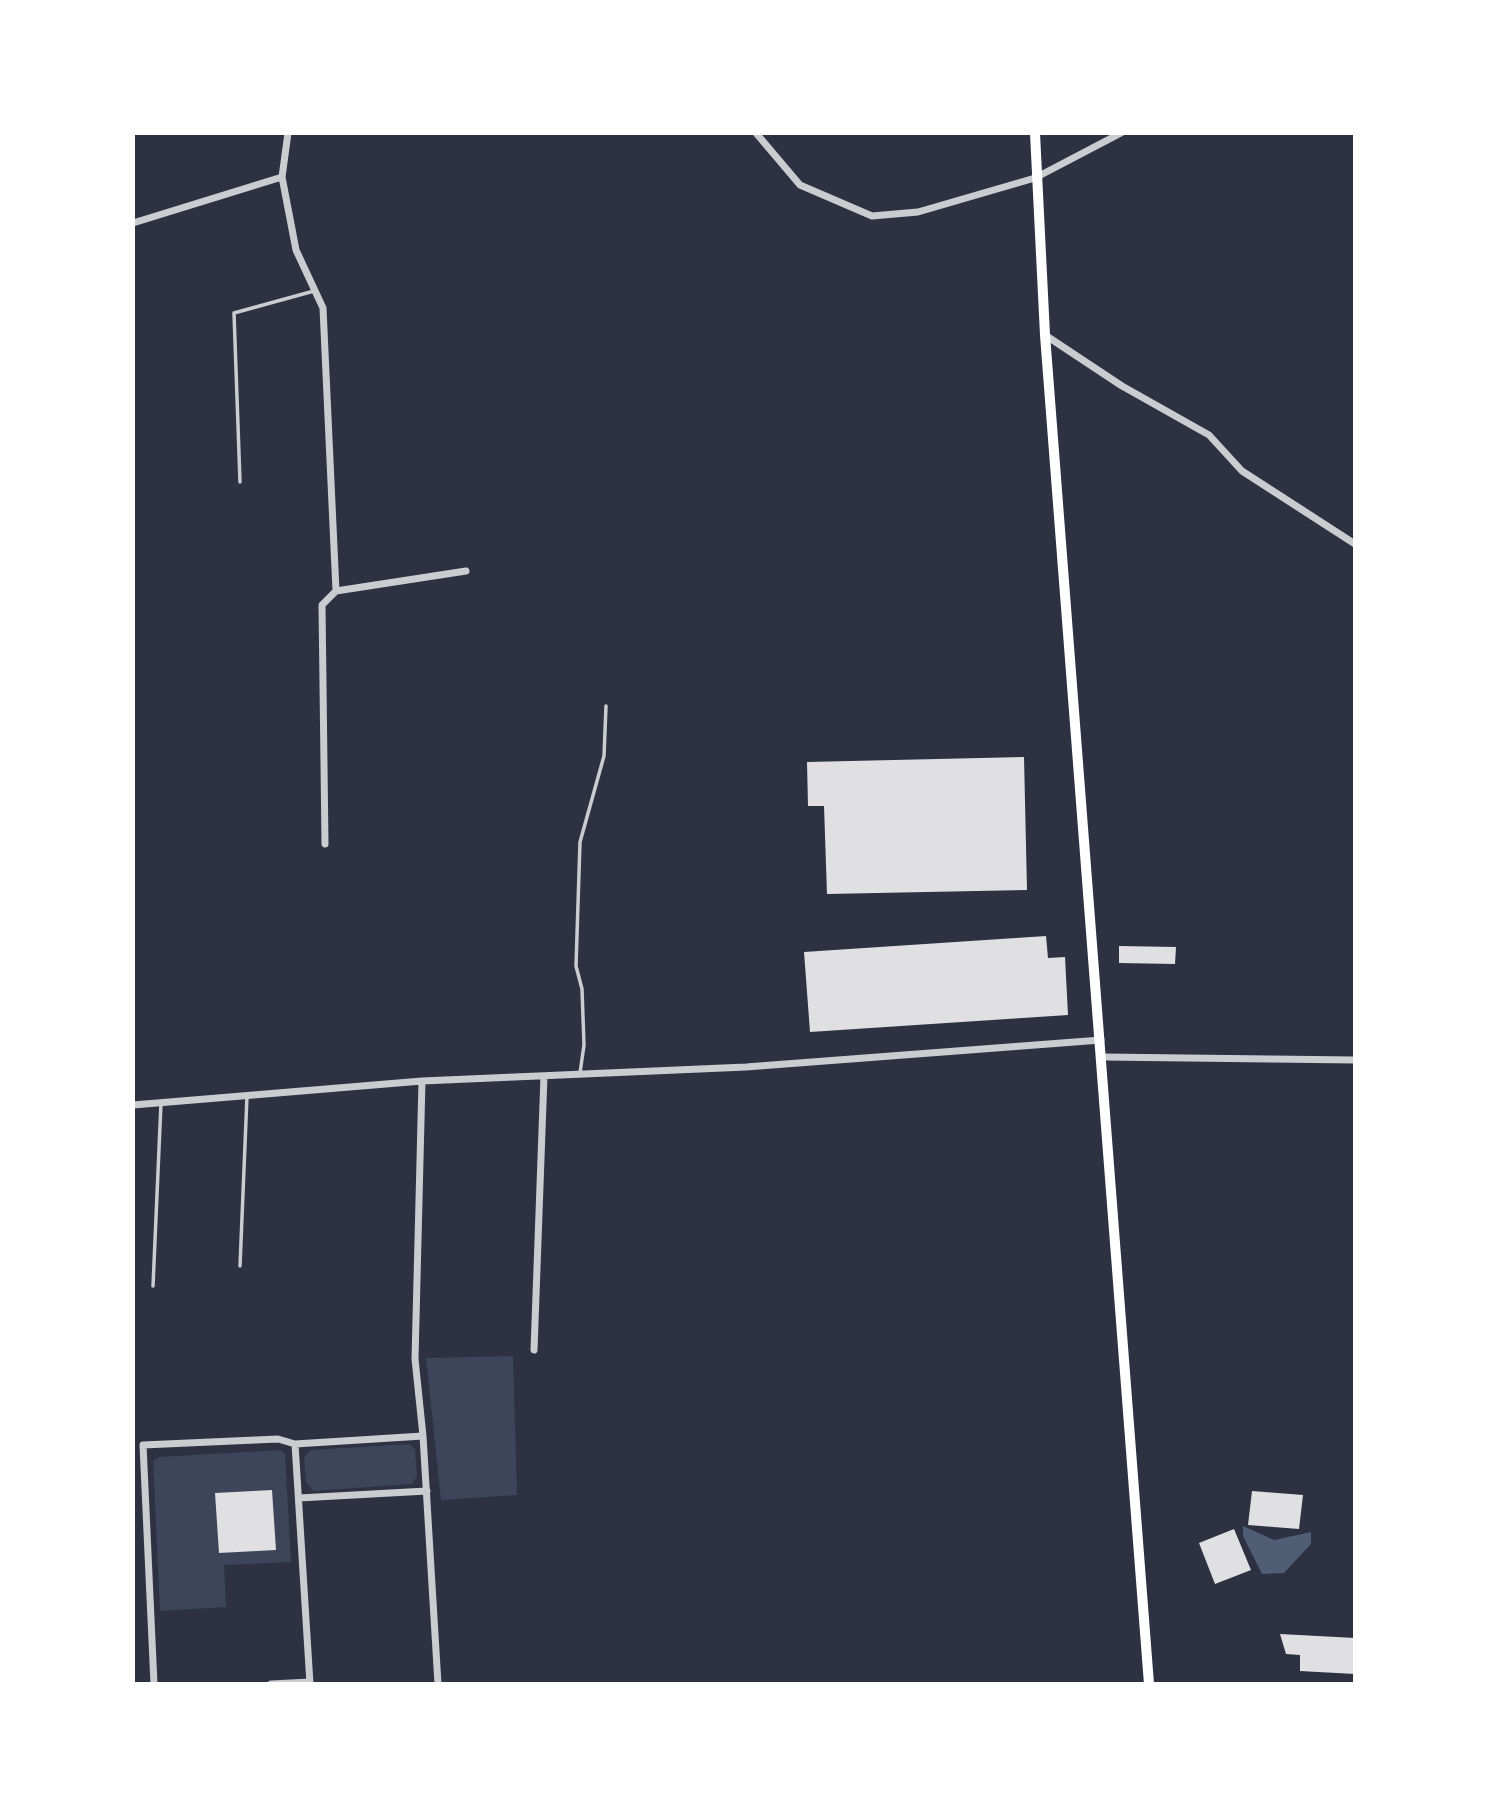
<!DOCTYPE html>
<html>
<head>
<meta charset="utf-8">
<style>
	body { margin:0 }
	#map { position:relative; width:1488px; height:1817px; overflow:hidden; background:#2d3142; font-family:Commissioner,sans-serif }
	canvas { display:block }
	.frame { position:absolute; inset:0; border:135px solid #fff; pointer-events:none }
</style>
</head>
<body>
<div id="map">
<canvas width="1488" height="1817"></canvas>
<div class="frame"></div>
</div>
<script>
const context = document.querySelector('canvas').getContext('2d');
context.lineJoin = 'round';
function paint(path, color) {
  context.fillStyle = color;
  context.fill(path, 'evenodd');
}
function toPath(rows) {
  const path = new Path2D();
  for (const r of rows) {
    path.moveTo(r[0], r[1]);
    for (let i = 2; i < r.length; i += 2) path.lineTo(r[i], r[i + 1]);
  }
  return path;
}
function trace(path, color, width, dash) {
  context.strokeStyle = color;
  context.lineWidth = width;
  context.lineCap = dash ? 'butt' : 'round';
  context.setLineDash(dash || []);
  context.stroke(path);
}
const green = toPath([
	[513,1356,517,1495,441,1500,426,1358],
	[409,1444,415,1449,417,1476,412,1484,314,1491,306,1483,304,1458,310,1450],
	[281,1450,285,1453,291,1562,224,1565,226,1607,160,1611,153,1461,159,1457]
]);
const water = toPath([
	[1243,1526,1274,1540,1311,1532,1311,1544,1284,1573,1262,1574,1243,1536]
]);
const building = toPath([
	[1024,757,1027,890,827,894,824,806,808,806,807,762],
	[1046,936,1048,958,1065,957,1068,1015,810,1032,804,952],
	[1119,946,1176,947,1175,964,1119,963],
	[272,1490,276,1550,219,1553,215,1493],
	[1252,1491,1303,1495,1299,1529,1248,1525],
	[1234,1529,1251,1570,1215,1584,1199,1543],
	[1280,1634,1355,1638,1355,1674,1300,1671,1300,1655,1286,1654]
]);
const service = toPath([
	[240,482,234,313,314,291],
	[580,1073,584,1045,582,989,576,966,580,842,604,756,606,706],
	[240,1266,247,1096],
	[153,1286,161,1103]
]);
const minor = toPath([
	[756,133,800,185,872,216,918,212,1035,178,1121,133],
	[282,177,296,250,323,308,336,591],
	[133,223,282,177,288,133],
	[1045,335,1122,386,1209,435,1242,471,1355,544],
	[325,844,322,605,336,591,466,571],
	[1103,1057,1355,1060],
	[422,1081,415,1359,423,1436,438,1684],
	[133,1105,422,1081,746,1067,1101,1040],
	[534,1350,544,1076],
	[295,1444,310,1684],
	[299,1498,427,1491],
	[154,1684,143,1445,278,1439,295,1444,423,1436],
	[271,1684,310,1682]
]);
const primary = toPath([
	[1035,133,1045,335,1149,1684]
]);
paint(green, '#3c4559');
paint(water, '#4f5d75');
paint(building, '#e0e0e3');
trace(service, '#caccd0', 3.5);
trace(minor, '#caccd0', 7);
trace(primary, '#fff', 10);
</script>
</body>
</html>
